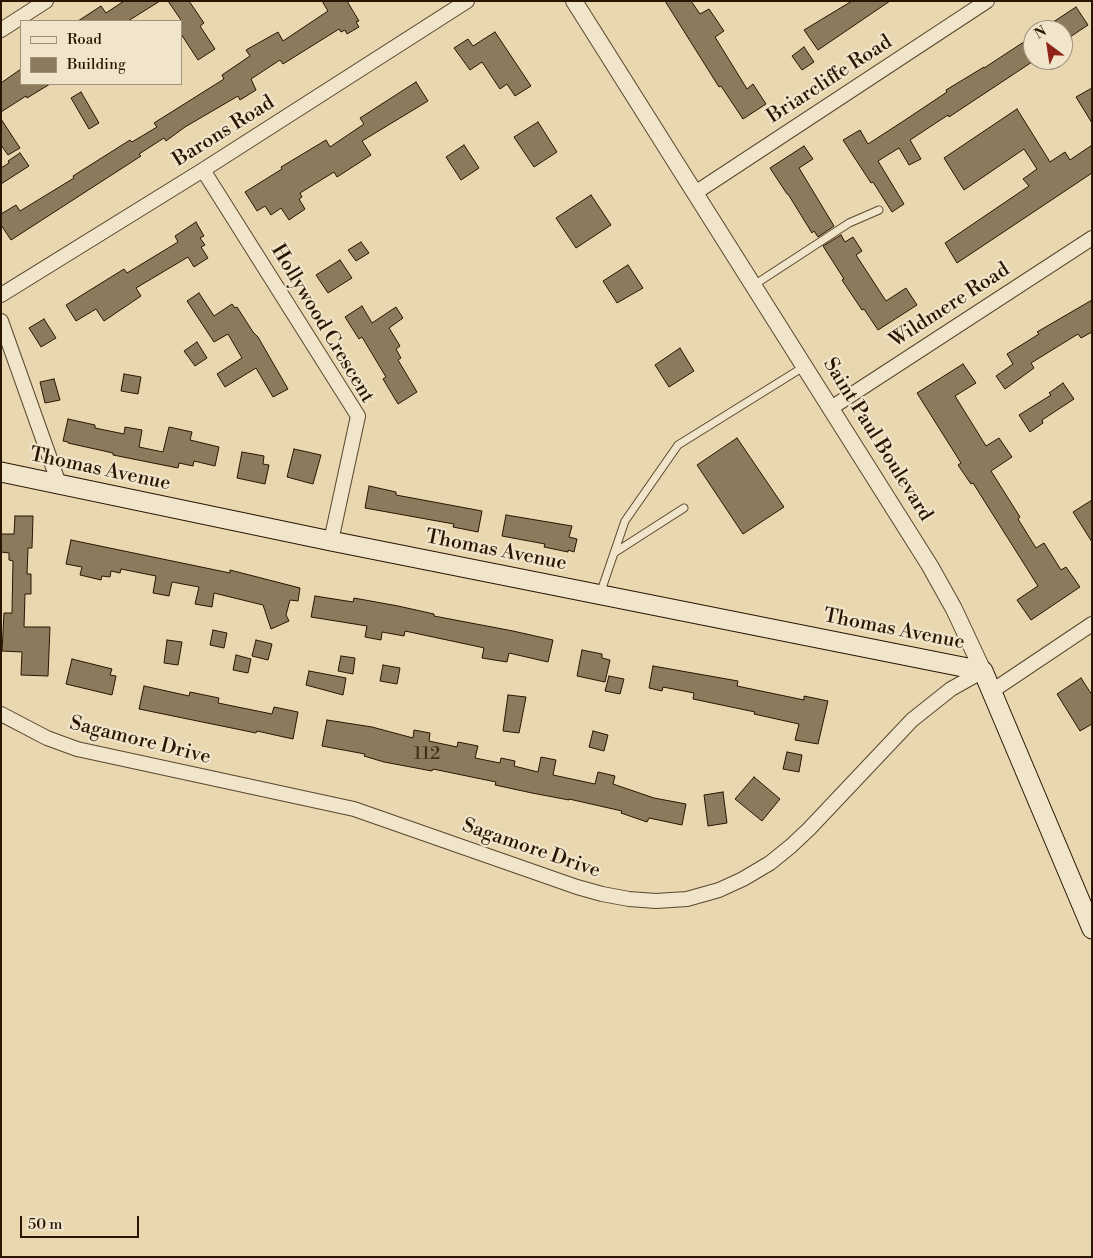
<!DOCTYPE html>
<html>
<head>
<meta charset="utf-8">
<style>
	body { margin:0 }
	#map { position:relative; width:1093px; height:1258px; overflow:hidden; background:#e8d7af; font-family:"Libre Bodoni",serif }
	canvas { display:block }
	.frame { position:absolute; inset:0; border:2px solid #291502; pointer-events:none }
	.legend { position:absolute; left:20px; top:20px; width:162px; height:65px; box-sizing:border-box; background:#f0e5cb; border:1px solid #a0927b; margin:0; padding:6px 9px; list-style:none; font-size:15px; color:#291502 }
	.legend li { display:flex; align-items:center; gap:10px; height:25px }
	.legend b { width:25px; border:1px solid #a0927b }
	.north { position:absolute; left:1023px; top:20px; width:50px; height:50px; box-sizing:border-box; background:#f0e5cb; border:1px solid #a0927b; border-radius:50%; rotate:329deg; font-size:14px; font-weight:700; line-height:20px; text-align:center; color:#291502 }
	.north::after { content:''; display:block; margin:auto; width:18px; height:22px; background:#8f2418; clip-path:polygon(50% 0,100% 100%,50% 72%,0 100%) }
	.scale { position:absolute; left:20px; top:1216px; width:119px; height:22px; box-sizing:border-box; border:2px solid #291502; border-top:0; padding-left:6px; font-size:15px; line-height:18px; white-space:nowrap; color:#291502; -webkit-text-stroke:4px #f0e5cb; paint-order:stroke }
</style>
</head>
<body>
<div id="map">
<canvas width="1093" height="1258"></canvas>
<div class="frame"></div>
<ul class="legend">
<li><b style="height:6px;background:#f0e5cb"></b>Road</li>
<li><b style="height:14px;background:#8c7a5c"></b>Building</li>
</ul>
<div class="north">N</div>
<div class="scale">50 m</div>
</div>
<script>
const context = document.querySelector('canvas').getContext('2d');
context.lineJoin = 'round';
function paint(path, color) {
  context.fillStyle = color;
  context.fill(path, 'evenodd');
}
function toPath(rows) {
  const path = new Path2D();
  for (const r of rows) {
    path.moveTo(r[0], r[1]);
    for (let i = 2; i < r.length; i += 2) path.lineTo(r[i], r[i + 1]);
  }
  return path;
}
function trace(path, color, width, dash) {
  context.strokeStyle = color;
  context.lineWidth = width;
  context.lineCap = dash ? 'butt' : 'round';
  context.setLineDash(dash || []);
  context.stroke(path);
}
function label(font, color, halo, rows, align = 'center') {
  context.font = font + ' "Libre Bodoni",serif';
  context.lineWidth = 4.5;
  context.setLineDash([]);
  context.textBaseline = 'middle';
  context.strokeStyle = halo;
  context.fillStyle = color;
  for (const [text, x, y, turn = 0] of rows) {
    context.save();
    context.translate(x, y);
    context.rotate((+turn || 0) * Math.PI / 180);
    context.textAlign = isNaN(turn) ? turn : align;
    if (halo) context.strokeText(text, 0, 0);
    context.fillText(text, 0, 0);
    context.restore();
  }
}
const building = toPath([
	[124,1,160,1,128,21,78,21,101,6,106,13,124,1],
	[168,1,189,1,204,23,200,26,215,49,198,60,181,34,181,20,168,1],
	[322,1,347,1,359,21,356,22,359,27,347,34,345,30,341,32,339,29,283,64,280,60,251,79,256,90,240,100,238,96,185,127,166,141,164,138,139,154,141,156,11,240,1,225,1,214,16,205,20,211,74,178,73,176,130,140,132,142,157,127,154,123,224,79,222,75,250,56,246,50,278,32,283,41,328,11,322,1],
	[665,1,691,1,700,14,709,9,724,31,715,37,747,89,753,84,766,104,743,119,721,86,719,87,665,1],
	[852,1,890,1,818,50,804,30,852,1],
	[1076,7,1088,25,1070,37,1065,30,1041,30,1076,7],
	[495,32,531,86,515,96,507,84,500,89,482,62,470,70,454,48,468,39,473,46,495,32],
	[1033,36,1033,60,1035,60,949,117,948,115,910,140,921,159,909,165,899,148,878,161,904,204,892,212,873,182,871,183,843,140,860,130,868,144,902,122,947,92,946,90,984,67,984,68,1033,36],
	[804,47,814,62,802,70,792,56,804,47],
	[21,69,21,84,50,84,27,98,26,96,1,112,1,83,21,69],
	[416,82,428,101,362,141,371,155,337,177,334,172,300,193,302,197,299,199,305,209,289,220,281,208,271,215,265,206,257,211,245,192,282,169,281,167,326,140,330,147,364,124,360,118,416,82],
	[1092,88,1092,123,1076,97,1092,88],
	[81,92,99,123,89,129,71,98,81,92],
	[1017,109,1050,162,1065,152,1070,160,1092,145,1092,173,957,263,945,243,1029,186,1023,179,1037,169,1024,149,964,190,944,158,1017,109],
	[1,119,20,148,8,155,1,145,1,119],
	[538,122,557,152,534,167,514,137,538,122],
	[464,145,479,168,461,180,446,157,464,145],
	[804,146,813,159,799,168,834,226,818,237,814,231,812,233,788,194,787,194,770,168,804,146],
	[20,153,29,166,1,184,1,168,9,163,8,161,20,153],
	[591,195,611,225,576,248,556,218,591,195],
	[196,222,204,236,200,238,205,245,201,247,208,258,194,267,188,257,136,288,141,296,104,321,96,309,76,321,66,305,124,269,127,273,178,242,175,236,196,222],
	[841,235,845,242,853,237,862,251,856,255,886,301,906,288,917,305,878,330,864,309,862,310,842,280,844,279,823,246,841,235],
	[361,242,369,253,356,261,348,250,361,242],
	[340,260,352,278,328,293,316,275,340,260],
	[628,265,643,288,617,303,603,281,628,265],
	[199,293,214,316,232,304,235,308,237,307,253,332,258,337,288,389,273,397,256,368,225,387,217,374,242,358,228,334,214,342,187,301,199,293],
	[1092,300,1092,332,1081,338,1078,334,1031,363,1034,368,1005,389,996,376,1013,364,1007,354,1039,334,1037,332,1092,300],
	[362,306,372,323,396,307,403,318,389,328,400,346,396,349,401,358,398,360,417,392,398,404,383,379,386,377,362,337,359,339,345,317,362,306],
	[44,319,56,338,41,347,29,328,44,319],
	[197,342,207,358,195,366,184,351,197,342],
	[680,348,694,371,669,387,655,365,680,348],
	[963,364,976,383,955,396,986,446,999,438,1012,457,991,471,1020,517,1018,519,1036,548,1044,543,1061,570,1066,567,1080,587,1031,620,1017,600,1038,586,973,483,971,484,958,465,961,463,917,393,963,364],
	[124,374,141,377,138,394,121,391,124,374],
	[54,379,60,400,45,403,40,382,54,379],
	[1063,383,1074,399,1042,420,1043,423,1030,432,1019,415,1051,395,1049,393,1063,383],
	[68,419,95,425,95,428,124,434,125,427,142,430,139,447,163,452,169,427,192,432,190,440,219,447,215,466,194,461,193,466,179,463,178,468,113,455,113,453,68,443,68,442,63,441,68,419],
	[737,438,784,507,743,534,697,465,737,438],
	[294,449,321,455,313,484,287,477,294,449],
	[242,452,264,456,263,464,269,465,265,484,237,478,242,452],
	[369,486,396,492,396,495,482,511,478,532,453,527,454,524,365,508,369,486],
	[1092,500,1092,542,1073,512,1092,500],
	[506,515,572,526,569,537,577,539,574,552,568,550,568,552,544,547,545,544,502,536,506,515],
	[15,516,33,516,32,548,28,548,27,574,31,574,31,594,25,594,24,627,50,627,48,676,21,675,22,652,2,651,4,613,12,613,13,561,9,560,9,553,1,552,1,534,14,534,15,516],
	[71,540,230,573,230,570,300,588,298,601,290,600,286,615,289,621,271,629,263,605,214,593,212,607,195,604,199,587,172,582,169,596,153,593,156,576,121,569,120,573,111,571,110,577,102,576,101,580,80,575,82,567,66,564,71,540],
	[315,596,353,602,354,598,398,606,434,614,434,616,513,631,553,640,548,662,509,653,507,662,482,658,484,648,480,647,405,631,404,636,382,632,381,640,365,637,367,626,311,617,315,596],
	[213,630,227,633,224,648,210,645,213,630],
	[167,640,182,642,178,665,164,663,167,640],
	[256,640,272,644,268,660,252,656,256,640],
	[582,650,602,654,602,658,610,660,605,682,577,676,582,650],
	[236,655,251,659,248,673,233,670,236,655],
	[341,656,355,658,353,674,338,671,341,656],
	[72,659,112,669,110,675,116,676,112,695,66,684,72,659],
	[383,665,400,668,397,684,380,681,383,665],
	[653,666,738,681,737,686,804,700,804,696,828,701,818,744,795,740,799,724,754,714,755,712,693,699,694,693,663,687,662,691,649,688,653,666],
	[309,671,346,678,343,695,306,685,309,671],
	[609,676,624,679,620,694,605,691,609,676],
	[1081,678,1092,695,1092,724,1080,731,1057,694,1081,678],
	[144,686,189,696,190,692,219,698,218,703,272,714,274,707,298,712,293,739,257,731,256,733,139,709,144,686],
	[508,695,526,697,519,733,503,731,508,695],
	[327,720,372,727,413,738,414,730,430,733,429,741,457,747,458,742,478,746,475,758,500,763,501,758,515,761,514,766,538,772,541,757,556,760,553,775,595,784,598,772,615,776,613,784,654,798,686,804,682,825,649,818,647,822,621,813,622,811,569,799,569,800,532,793,495,785,496,782,433,769,432,771,384,762,364,756,365,754,322,746,327,720],
	[593,731,608,735,604,751,589,747,593,731],
	[787,752,802,755,799,772,783,769,787,752],
	[754,777,780,799,762,821,735,799,754,777],
	[723,792,727,823,708,826,704,795,723,792]
]);
const service = toPath([
	[754,285,849,223,879,210],
	[614,553,684,508],
	[600,594,625,521,678,445,805,366]
]);
const minor = toPath([
	[1,30,46,1],
	[203,170,358,416,331,541],
	[695,193,987,1],
	[1,295,203,170,467,1],
	[1,321,59,484],
	[831,408,1092,238],
	[992,691,1092,624],
	[1,714,47,738,77,749,354,809,577,887,602,894,629,899,656,901,687,899,719,890,743,879,770,863,791,846,809,829,912,720,951,689,983,671]
]);
const tertiary = toPath([
	[574,1,930,566,954,609,983,671]
]);
const secondary = toPath([
	[1,472,331,541,983,671,1092,929]
]);
const numberNames = [
	["112",427,755]
];
const streetNames = [
	["Briarcliffe Road",830,80,-33],
	["Barons Road",224,132,-32],
	["Wildmere Road",950,306,-33],
	["Hollywood Crescent",322,324,59],
	["Saint Paul Boulevard",877,440,58],
	["Thomas Avenue",100,470,12],
	["Thomas Avenue",496,551,11],
	["Thomas Avenue",894,630,11],
	["Sagamore Drive",140,741,14],
	["Sagamore Drive",531,849,19]
];
paint(building, '#8c7a5c');
trace(building, '#291502', 1);
trace(service, '#59462d', 9);
trace(minor, '#59462d', 16);
trace(tertiary, '#59462d', 18);
trace(secondary, '#291502', 21);
trace(service, '#f0e5cb', 7);
trace(minor, '#f0e5cb', 14);
trace(tertiary, '#f0e5cb', 16);
trace(secondary, '#f0e5cb', 19);
label('18px', '#422e18', null, numberNames);
label('20px', '#291502', '#f0e5cb', streetNames);
</script>
</body>
</html>
